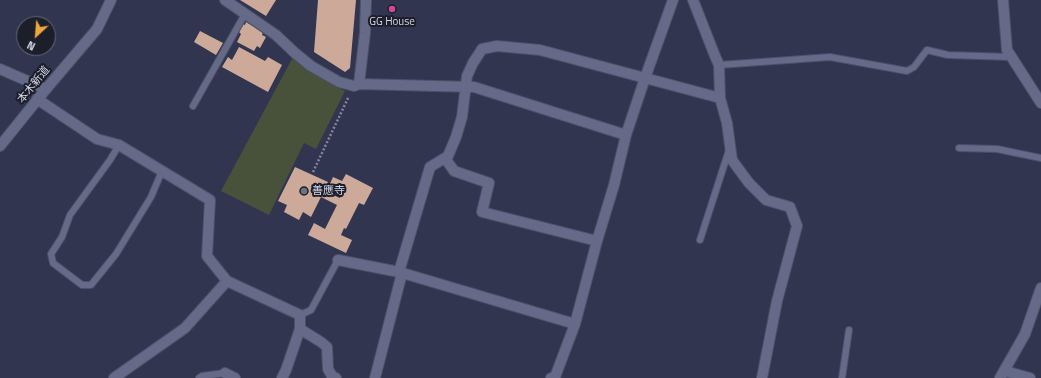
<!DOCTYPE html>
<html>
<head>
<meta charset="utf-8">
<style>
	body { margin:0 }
	#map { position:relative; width:1041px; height:378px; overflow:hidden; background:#313550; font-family:"Titillium Web",sans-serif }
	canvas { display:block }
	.north { position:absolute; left:16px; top:16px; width:40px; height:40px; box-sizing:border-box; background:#1c1e2a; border:1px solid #666876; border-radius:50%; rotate:206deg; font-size:11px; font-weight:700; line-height:16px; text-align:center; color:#d4d7e8 }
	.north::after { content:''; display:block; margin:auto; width:14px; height:18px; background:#eda83c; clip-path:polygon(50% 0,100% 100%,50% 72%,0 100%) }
</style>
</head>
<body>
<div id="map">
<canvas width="1041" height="378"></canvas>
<div class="north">N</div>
</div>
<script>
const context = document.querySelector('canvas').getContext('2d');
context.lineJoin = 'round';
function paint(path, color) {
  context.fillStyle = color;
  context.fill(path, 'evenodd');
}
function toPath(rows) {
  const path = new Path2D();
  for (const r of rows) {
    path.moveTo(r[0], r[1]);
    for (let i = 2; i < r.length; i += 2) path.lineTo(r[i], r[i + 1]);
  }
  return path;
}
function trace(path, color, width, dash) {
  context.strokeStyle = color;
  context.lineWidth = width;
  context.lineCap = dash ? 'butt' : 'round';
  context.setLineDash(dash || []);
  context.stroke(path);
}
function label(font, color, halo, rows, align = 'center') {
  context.font = font + ' "Titillium Web","Noto Sans JP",sans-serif';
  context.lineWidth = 4;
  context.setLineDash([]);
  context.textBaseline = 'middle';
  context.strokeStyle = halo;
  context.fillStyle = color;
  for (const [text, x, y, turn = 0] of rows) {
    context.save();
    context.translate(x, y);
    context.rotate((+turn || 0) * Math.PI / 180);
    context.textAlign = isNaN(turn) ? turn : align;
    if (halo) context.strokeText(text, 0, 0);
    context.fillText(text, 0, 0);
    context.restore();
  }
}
const green = toPath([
	[293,57,311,72,345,91,316,149,304,143,269,215,221,191]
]);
const building = toPath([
	[240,0,276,0,266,16],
	[318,0,356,0,350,68,345,72,314,52],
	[246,22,263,32,262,35,266,37,260,48,257,46,254,51,237,42,241,34,239,32,243,24,245,25],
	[200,31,223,43,216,55,194,42],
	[239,47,265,61,268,57,282,65,268,92,222,67,228,57,232,60],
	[295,167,328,182,324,191,340,198,342,194,328,188,333,177,342,181,346,174,373,188,364,205,359,203,346,229,344,228,341,235,352,240,346,253,308,235,314,223,325,229,337,205,321,197,311,217,303,212,299,220,284,212,287,205,278,201]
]);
const path = toPath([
	[313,172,349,96]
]);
const service = toPath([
	[719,65,830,57,907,71,914,67,927,50,948,55,1011,57],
	[193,106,245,14],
	[119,145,110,160,70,215,62,237,51,254,53,263,82,285,91,285,116,254,151,197,162,171],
	[959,148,997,149,1041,158],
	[700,240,729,150],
	[300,315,311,310,338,260],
	[199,378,202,376,225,373],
	[842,378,849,330]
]);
const minor = toPath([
	[225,0,276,35,295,53,311,66,339,82,354,86,359,84,474,87,626,135],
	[693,0,715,56,719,65,720,98,727,123,732,160,749,183,766,200,790,207,797,226,777,301,762,378],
	[1003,0,1007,50,1041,103],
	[0,69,46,89],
	[359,84,365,33,366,0],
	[37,99,97,139,119,145,210,200,207,256,227,281,300,315,300,329,286,370,282,378],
	[445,158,454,171,489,183,482,212,597,241],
	[338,260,399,272,575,324],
	[399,272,430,167,448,156,456,137,462,117,467,76,473,63,482,49,497,46,540,50,720,98],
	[300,329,321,342,327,347,328,369,332,376,336,378],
	[1005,371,1030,378],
	[225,373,235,378],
	[114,378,185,328,227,281],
	[375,378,402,273],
	[551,378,555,377,575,324,597,241,614,185,626,135,645,78,673,0],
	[1000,378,1025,334,1041,288]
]);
const tertiary = toPath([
	[0,146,46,89,97,29,111,0]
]);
const markers = [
	[392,9,4,"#d1479c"],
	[304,191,4,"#6b7280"]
];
const poiNames = [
	["GG House",392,22],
	["善應寺",312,191,"left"]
];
const streetNames = [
	["本木新道",34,85,-51]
];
paint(green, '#48513a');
paint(building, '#cca999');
trace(service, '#4e5067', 8);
trace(minor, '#4e5067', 12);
trace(tertiary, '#4e5067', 12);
trace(path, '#83869c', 2.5, [2, 2]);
trace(service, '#656a88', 6);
trace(minor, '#656a88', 10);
trace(tertiary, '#656a88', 10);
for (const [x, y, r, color] of markers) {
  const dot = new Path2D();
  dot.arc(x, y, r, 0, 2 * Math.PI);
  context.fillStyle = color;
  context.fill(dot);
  trace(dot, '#1c1e2a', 1.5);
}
label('11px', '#d4d7e8', '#1c1e2a', poiNames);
label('11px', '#d4d7e8', '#1c1e2a', streetNames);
</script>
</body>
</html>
